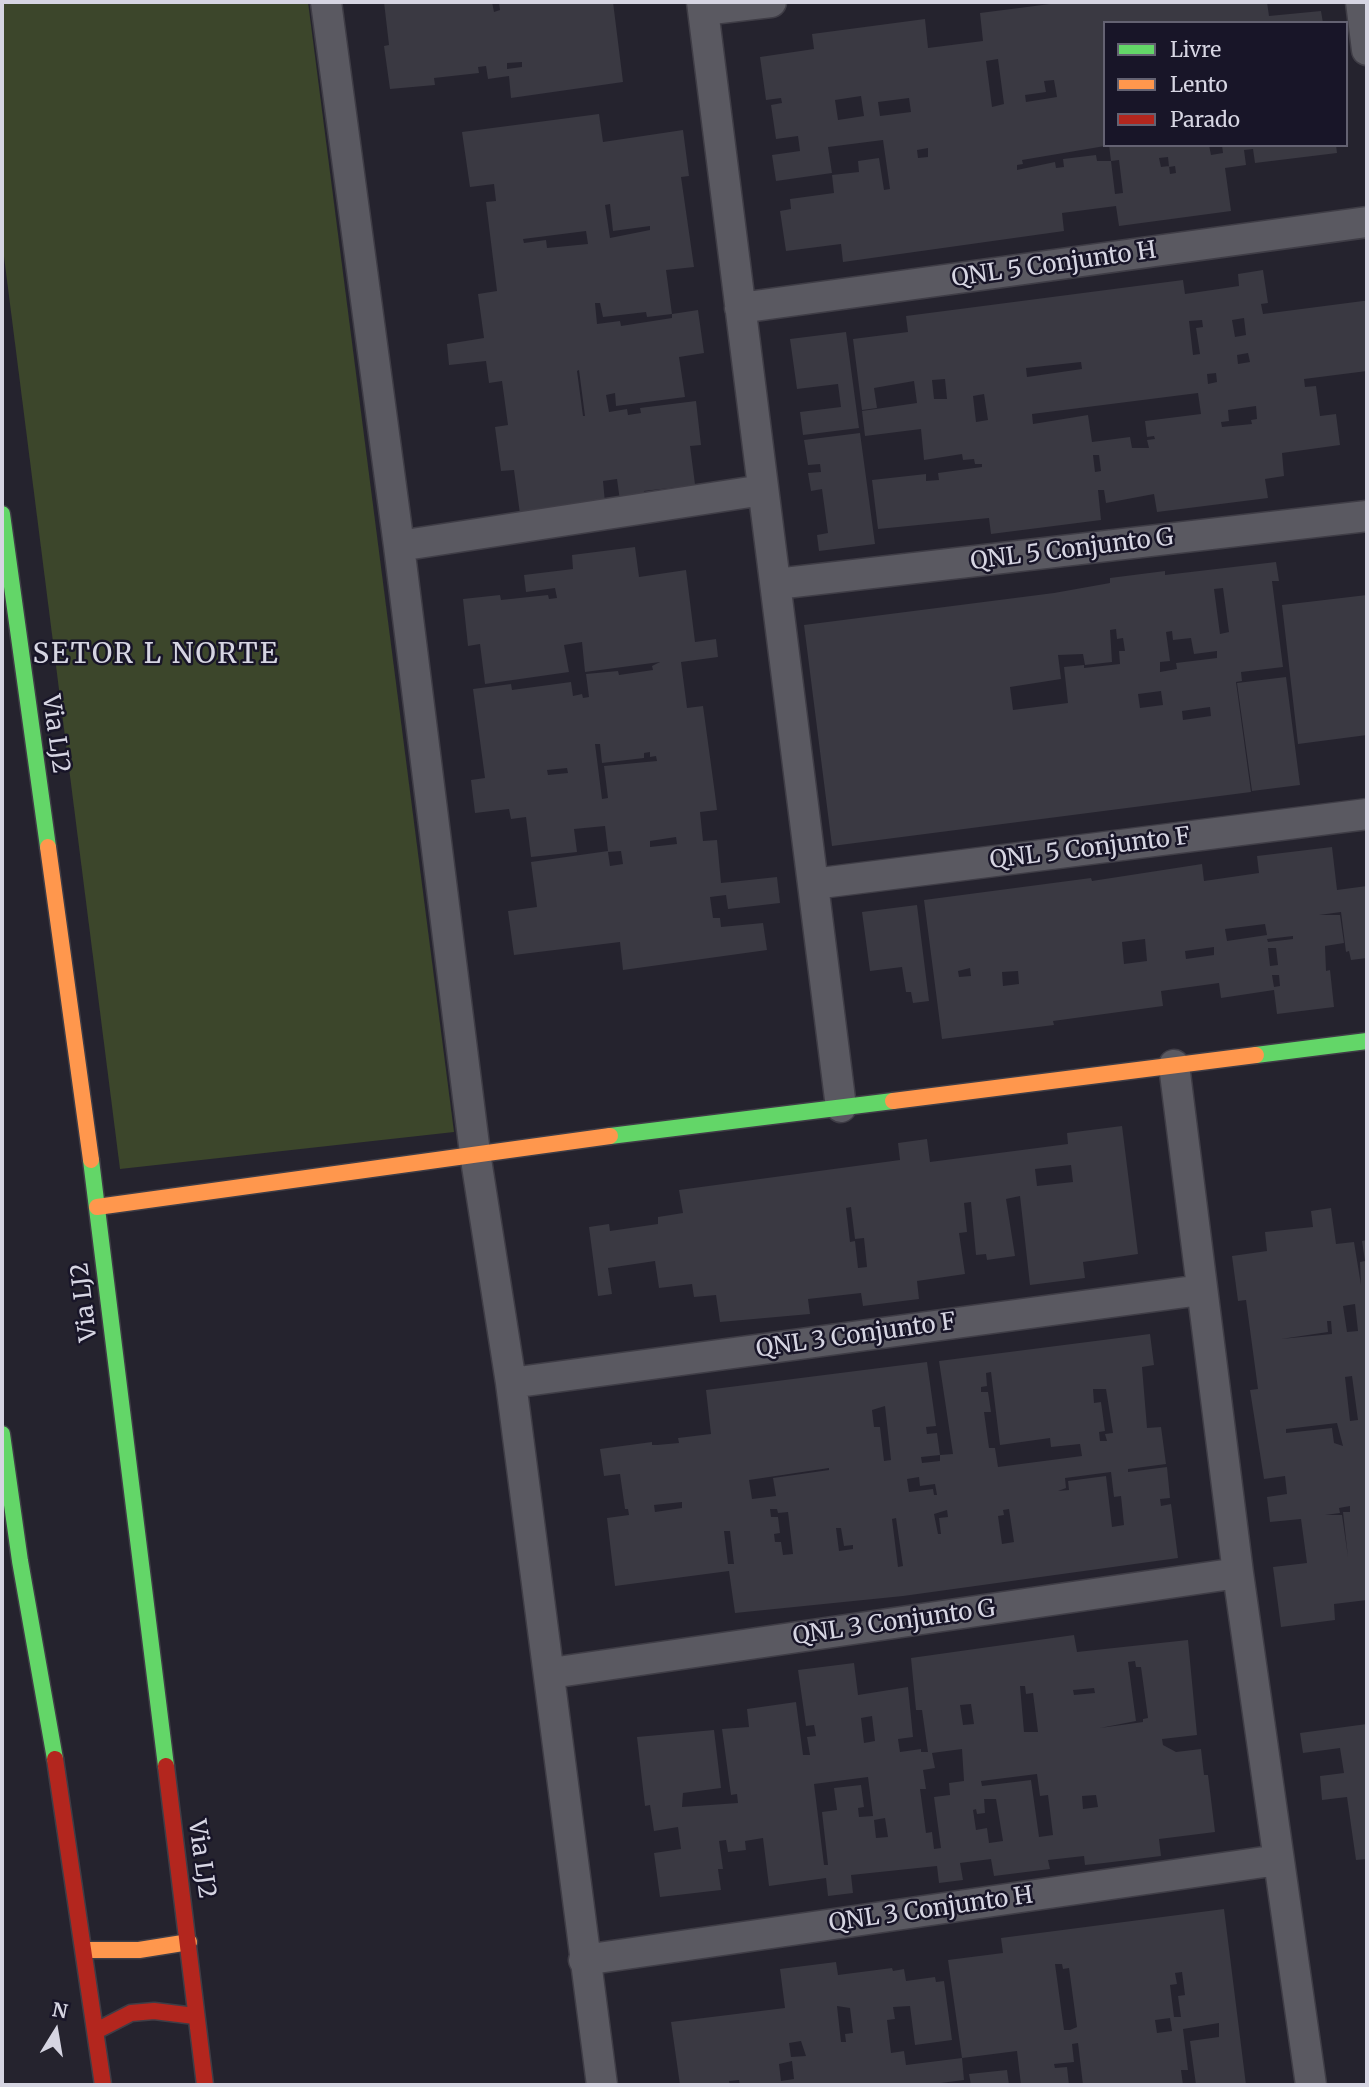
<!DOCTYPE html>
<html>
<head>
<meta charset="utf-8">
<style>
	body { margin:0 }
	#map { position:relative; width:1369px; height:2087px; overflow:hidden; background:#25232e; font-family:Merriweather,serif }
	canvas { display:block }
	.frame { position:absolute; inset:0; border:4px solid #d6d5e2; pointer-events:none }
	.legend { position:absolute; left:1103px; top:21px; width:245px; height:126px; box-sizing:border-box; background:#181528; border:2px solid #646272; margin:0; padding:9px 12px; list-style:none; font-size:21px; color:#d6d5e2 }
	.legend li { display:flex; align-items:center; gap:14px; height:35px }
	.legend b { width:35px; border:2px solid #646272 }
	.north { position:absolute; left:21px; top:1996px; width:70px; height:70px; -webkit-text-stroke:5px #181528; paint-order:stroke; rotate:11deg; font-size:19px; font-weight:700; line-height:28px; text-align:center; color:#d6d5e2 }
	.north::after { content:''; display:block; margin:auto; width:24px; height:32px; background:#d6d5e2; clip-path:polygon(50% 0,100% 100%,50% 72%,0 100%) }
</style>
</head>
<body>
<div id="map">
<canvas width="1369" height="2087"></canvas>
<div class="frame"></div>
<ul class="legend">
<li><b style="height:9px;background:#63d668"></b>Livre</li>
<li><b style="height:9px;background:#ff974d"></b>Lento</li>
<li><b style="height:9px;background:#b3261e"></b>Parado</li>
</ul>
<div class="north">N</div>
</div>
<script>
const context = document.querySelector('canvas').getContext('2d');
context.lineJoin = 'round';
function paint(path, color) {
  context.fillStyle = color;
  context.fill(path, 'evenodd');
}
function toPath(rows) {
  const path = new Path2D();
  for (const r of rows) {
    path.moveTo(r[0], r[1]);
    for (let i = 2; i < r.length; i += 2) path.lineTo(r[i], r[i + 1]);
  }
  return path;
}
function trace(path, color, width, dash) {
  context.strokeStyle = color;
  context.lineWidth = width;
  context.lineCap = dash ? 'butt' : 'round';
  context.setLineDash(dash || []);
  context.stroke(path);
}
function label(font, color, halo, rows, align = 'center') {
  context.font = font + ' Merriweather,serif';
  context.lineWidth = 5;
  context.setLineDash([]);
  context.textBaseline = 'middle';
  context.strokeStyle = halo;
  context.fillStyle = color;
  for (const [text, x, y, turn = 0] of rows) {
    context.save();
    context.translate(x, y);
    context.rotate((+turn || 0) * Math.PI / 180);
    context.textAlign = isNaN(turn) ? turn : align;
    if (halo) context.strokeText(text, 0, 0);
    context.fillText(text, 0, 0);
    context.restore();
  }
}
const green = toPath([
	[2,2,308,2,454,1132,120,1169,2,241]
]);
const building = toPath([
	[384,2,492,2,494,12,500,10,499,2,613,2,623,82,511,98,509,76,488,79,486,66,478,67,479,73,434,78,435,85,390,89,384,46,389,45],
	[522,62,522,67,507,69,507,63],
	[1066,2,1267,2,1269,16,1321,11,1323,23,1105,23,1105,146,1022,160,1023,164,1017,165,1017,170,1055,162,1056,168,1064,167,1063,159,1096,155,1097,161,1111,161,1109,145,1209,145,1211,155,1223,153,1222,145,1336,145,1337,153,1255,163,1253,149,1244,150,1246,165,1225,168,1231,211,1119,226,1116,206,1062,213,1064,231,843,262,841,244,786,251,780,211,791,209,790,199,834,193,832,175,859,172,858,161,879,158,884,190,890,189,883,140,828,147,832,173,776,181,772,155,800,151,798,136,776,139,771,105,782,103,781,98,766,100,760,57,814,49,812,34,925,19,928,48,983,41,980,13],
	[998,59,1004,104,992,107,986,61],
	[1054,80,1057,97,1026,102,1025,95,1046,92,1044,81],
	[861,96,864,116,838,120,835,100],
	[909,98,911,112,880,116,878,102],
	[928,148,928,157,918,158,917,150],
	[1168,157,1169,167,1175,166,1176,173,1170,174,1169,166,1161,167,1159,158],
	[1119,160,1123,193,1115,194,1111,161],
	[599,114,603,142,683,130,689,176,681,177,694,267,666,270,672,314,698,310,704,353,679,357,685,397,616,406,615,393,606,395,609,412,627,409,628,415,641,413,640,408,696,401,701,445,690,446,696,492,679,494,678,487,644,491,644,498,620,501,617,479,603,481,605,503,520,514,514,470,501,471,495,427,508,425,502,381,489,383,486,361,449,365,447,344,484,338,478,294,497,291,486,202,496,201,494,184,470,187,462,132],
	[610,204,613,231,650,226,650,230,610,238,605,205],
	[586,231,588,244,547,248,546,240,524,243,523,239],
	[595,303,600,303,603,317,646,312,647,317,672,314,672,318,621,326,620,321,597,324],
	[579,370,585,416,583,416,577,371],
	[1263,270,1268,303,1261,304,1263,314,1363,301,1367,301,1367,371,1304,379,1305,387,1316,386,1320,416,1336,414,1340,445,1282,453,1284,476,1265,479,1268,498,1157,512,1154,494,1106,503,1104,490,1098,490,1101,520,991,534,989,518,878,529,872,480,926,474,926,481,939,480,938,473,982,467,982,464,975,464,974,459,963,460,962,454,924,460,921,429,865,436,862,411,917,403,914,381,874,388,877,408,862,410,853,339,908,332,906,316,1183,280,1185,294,1239,286,1238,274],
	[1244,318,1246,335,1235,337,1232,320],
	[1202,320,1203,327,1196,328,1200,354,1193,355,1189,321],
	[1248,353,1250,362,1238,364,1237,355],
	[1081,362,1082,369,1027,377,1026,368],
	[1216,373,1217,382,1208,384,1207,374],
	[945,379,947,399,934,399,932,380],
	[1198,393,1201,414,1145,421,1147,437,1154,436,1155,439,1147,440,1149,448,1132,448,1130,437,1092,442,1088,415,1033,424,1032,414],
	[984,394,988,420,976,422,973,396],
	[1256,406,1257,419,1251,420,1252,424,1222,427,1221,422,1229,421,1228,410],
	[1093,455,1099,455,1101,471,1095,472],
	[846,332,859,428,803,435,800,412,841,407,838,384,797,389,790,339],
	[860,433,875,544,819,551,817,535,828,533,822,489,811,491,808,473,821,472,820,464,808,465,804,440],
	[635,547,639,577,686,570,695,642,716,639,718,657,681,662,687,708,703,706,715,794,717,810,700,812,703,841,717,840,721,883,777,877,780,903,728,909,726,895,710,897,713,918,720,918,721,927,763,923,767,950,623,970,620,942,514,955,508,911,537,907,531,862,608,851,605,826,574,829,577,852,531,857,526,817,511,819,509,809,475,813,471,780,485,778,473,689,511,684,512,690,571,682,573,696,582,694,583,698,589,697,586,674,618,671,619,675,653,670,652,666,660,662,585,672,582,642,564,645,569,672,485,684,480,644,468,646,463,599,500,595,501,600,548,595,549,599,557,598,555,588,526,592,524,575,573,569,572,555],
	[595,744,600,744,602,763,644,758,644,753,650,752,650,757,656,756,657,761,604,766,608,798,602,799],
	[567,768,568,773,548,775,547,770],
	[676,837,677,844,650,847,650,841],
	[621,851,623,864,610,866,608,852],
	[1276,562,1279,581,1272,581,1283,667,1241,672,1242,681,1236,682,1251,792,832,846,804,625,1054,593,1110,583,1110,578,1165,571,1165,575],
	[1223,588,1229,632,1220,634,1214,589],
	[1116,629,1117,639,1123,638,1125,651,1119,651,1120,664,1084,668,1084,665,1064,667,1068,703,1013,710,1010,687,1061,679,1058,655,1083,654,1085,665,1112,662,1110,630],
	[1172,631,1173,640,1191,638,1194,654,1217,651,1217,658,1176,663,1177,669,1160,672,1160,662,1170,661,1166,632],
	[1161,691,1163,705,1140,708,1138,694],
	[1210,707,1211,716,1183,720,1182,711],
	[1367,595,1367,735,1298,744,1282,605],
	[1286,677,1300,785,1252,791,1237,683],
	[1332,847,1337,890,1367,886,1367,958,1351,960,1349,951,1346,952,1341,912,1319,915,1340,915,1344,943,1325,946,1326,971,1330,970,1334,1007,1277,1014,1274,990,1221,998,1219,983,1161,991,1163,1006,1053,1021,1054,1025,942,1039,924,900,1091,878,1092,881,1202,864,1204,881,1259,873,1257,856],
	[1265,924,1267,935,1227,941,1225,929],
	[1293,936,1293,939,1268,942,1267,939],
	[1145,939,1147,961,1124,964,1122,942],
	[1214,947,1214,955,1186,959,1185,951],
	[1268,948,1276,948,1278,965,1270,966],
	[970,968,971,976,959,977,958,971],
	[1018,971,1019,984,1003,986,1002,972],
	[1272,975,1279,975,1280,986,1274,987],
	[917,905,929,1001,913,1003,911,992,906,992,902,967,870,971,862,912],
	[1122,1126,1138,1254,1083,1262,1085,1278,1030,1285,1020,1196,1006,1199,1015,1256,987,1260,986,1254,976,1255,971,1202,964,1203,967,1232,959,1233,965,1274,917,1281,919,1299,863,1306,861,1293,808,1299,810,1314,720,1322,716,1295,694,1297,692,1284,659,1288,655,1261,608,1268,612,1294,598,1296,589,1227,609,1224,610,1231,658,1224,658,1217,683,1213,679,1190,900,1160,898,1143,927,1139,930,1162,1068,1144,1067,1133],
	[1071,1165,1073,1182,1037,1186,1035,1169],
	[851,1207,855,1239,864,1238,867,1267,858,1268,855,1241,850,1242,846,1208],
	[1331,1208,1336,1244,1354,1242,1361,1285,1360,1262,1365,1261,1362,1241,1367,1240,1367,1600,1334,1604,1335,1620,1281,1627,1273,1567,1307,1563,1301,1519,1270,1522,1267,1497,1287,1494,1285,1476,1264,1479,1250,1390,1258,1389,1246,1300,1238,1301,1232,1256,1267,1251,1265,1232,1313,1227,1311,1211],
	[1355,1304,1358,1331,1347,1332,1343,1306],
	[1327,1321,1331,1321,1332,1334,1281,1339,1328,1332],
	[1352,1376,1358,1420,1350,1421,1345,1377],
	[1337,1423,1343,1446,1334,1443,1332,1428,1286,1433,1286,1429],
	[1350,1506,1350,1512,1343,1512,1348,1557,1342,1515,1325,1515,1340,1513,1339,1508],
	[1150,1334,1154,1365,1142,1367,1147,1428,1161,1427,1166,1464,1128,1469,1128,1472,1167,1467,1170,1498,1160,1499,1161,1506,1171,1504,1178,1558,903,1596,735,1613,729,1571,615,1586,607,1518,629,1515,628,1509,625,1509,620,1474,604,1476,600,1449,652,1442,652,1445,657,1445,679,1443,678,1438,711,1434,706,1390,927,1362,936,1426,926,1427,927,1434,937,1433,940,1455,921,1457,922,1463,940,1461,940,1455,953,1454,939,1361],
	[991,1372,1000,1445,1050,1438,1051,1447,1080,1444,1082,1456,998,1467,995,1448,989,1448,984,1412,991,1412,988,1392,981,1392,981,1387,987,1386,986,1373],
	[1093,1389,1106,1389,1113,1433,1105,1434,1107,1441,1100,1441,1099,1432,1105,1431,1101,1402,1094,1403],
	[885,1406,891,1460,884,1461,880,1427,874,1427,872,1410],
	[829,1468,829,1470,773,1478,776,1496,752,1499,749,1480],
	[1111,1472,1114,1497,1121,1496,1124,1525,1112,1527,1106,1476,1068,1481,1069,1490,1058,1491,1066,1488,1065,1478],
	[919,1477,920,1486,935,1484,937,1495,934,1495,933,1489,909,1492,907,1479],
	[682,1502,682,1508,655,1512,654,1505],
	[770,1509,777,1509,778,1513,788,1512,793,1554,783,1555,781,1542,775,1542,774,1534,780,1533,778,1517,771,1517],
	[1009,1509,1014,1542,1002,1544,998,1516,1004,1515,1003,1510],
	[947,1510,948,1517,939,1518,941,1534,938,1534,934,1514],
	[896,1518,903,1566,898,1567,892,1519],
	[836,1528,841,1528,844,1546,853,1545,853,1549,839,1551],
	[724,1531,730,1531,734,1564,728,1564],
	[1074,1635,1077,1652,1188,1640,1197,1735,1162,1739,1163,1745,1176,1752,1201,1749,1204,1775,1208,1775,1215,1832,1159,1839,1161,1856,1104,1863,1085,1865,1084,1856,1048,1860,1050,1869,994,1876,991,1859,960,1863,963,1880,939,1883,937,1866,851,1875,853,1893,828,1896,826,1878,769,1886,763,1838,745,1841,746,1850,728,1852,726,1840,719,1841,723,1869,718,1869,721,1890,660,1897,654,1853,681,1849,678,1827,654,1831,650,1805,645,1806,637,1737,714,1730,721,1788,683,1793,682,1807,738,1803,737,1794,731,1795,722,1729,749,1727,747,1709,796,1702,803,1755,810,1755,807,1737,816,1736,814,1725,806,1726,798,1670,854,1663,858,1695,908,1687,913,1737,898,1739,900,1752,921,1749,921,1752,928,1752,922,1710,916,1710,911,1658],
	[1135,1661,1136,1667,1141,1667,1148,1718,1143,1719,1143,1722,1100,1728,1136,1721,1128,1662],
	[1020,1686,1025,1686,1026,1694,1033,1693,1038,1732,1024,1732],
	[1094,1688,1095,1693,1074,1695,1073,1690],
	[971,1704,974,1724,963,1725,960,1705],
	[872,1716,875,1741,864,1743,861,1718],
	[962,1749,964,1781,949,1783,950,1795,934,1797,941,1848,934,1849,932,1832,926,1833,920,1789,926,1789,923,1770,935,1768,932,1753],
	[1037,1774,1040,1796,1048,1795,1053,1835,1039,1837,1031,1780,982,1786,981,1781],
	[868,1777,873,1816,859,1817,858,1808,864,1807,861,1785,834,1788,837,1810,822,1812,828,1865,824,1865,814,1784],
	[1096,1795,1098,1807,1083,1809,1082,1796],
	[984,1799,996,1799,1003,1841,989,1843,987,1828,976,1830,973,1810,976,1809,977,1814,985,1813],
	[885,1818,888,1837,876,1838,874,1820],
	[1367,1724,1367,1859,1356,1860,1347,1797,1322,1800,1320,1776,1344,1773,1340,1748,1303,1753,1300,1733],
	[1224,1909,1246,2085,1196,2085,1190,2041,1219,2037,1219,2023,1183,2029,1188,2070,1181,2070,1183,2085,1083,2085,1078,2043,1072,2044,1074,2062,1054,2064,1055,2068,1067,2067,1069,2085,1021,2085,1017,2051,962,2058,948,1960,1003,1953,1001,1938],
	[1055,1964,1062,1964,1063,1969,1069,1968,1077,2027,1070,2030,1064,2030],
	[1182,1972,1185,1995,1178,1996,1181,2017,1174,2017,1170,1985,1177,1984,1175,1973],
	[1170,2018,1172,2031,1157,2033,1155,2020],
	[836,1962,838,1975,892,1968,893,1971,904,1969,906,1981,935,1977,936,1982,944,1981,952,2040,915,2045,910,2006,893,2007,895,2019,887,2020,891,2053,904,2051,906,2065,962,2058,964,2080,925,2085,740,2085,739,2080,729,2081,730,2085,680,2085,671,2022,785,2008,780,1969],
	[837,2006,850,2008,853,2033,845,2034,846,2042,841,2042],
	[801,2041,806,2056,791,2057,789,2043],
	[792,2061,794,2079,781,2081,779,2064],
	[1007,2070,1009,2085,971,2085,969,2074]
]);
const street = toPath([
	[326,2,399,546,475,1153,511,1383,602,2085],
	[702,2,841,1107],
	[1361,2,1367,50],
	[703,10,771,2],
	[740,308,1367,222],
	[399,546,763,490],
	[776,584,1367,516],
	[813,884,1367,814],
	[1174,1065,1238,1573,1311,2085],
	[511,1383,1201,1290],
	[551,1673,1238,1573],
	[584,1960,1278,1860]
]);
const fast = toPath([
	[2,514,48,847],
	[1256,1055,1367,1041],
	[610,1136,893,1101],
	[91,1160,166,1766],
	[2,1434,20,1561,55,1759]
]);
const slow = toPath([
	[48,847,91,1160],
	[893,1101,1256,1055],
	[97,1207,610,1136],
	[84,1950,139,1950,189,1942]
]);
const jam = toPath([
	[55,1759,103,2085],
	[166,1766,205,2085],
	[96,2031,131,2013,154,2011,195,2016]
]);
const streetNames = [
	["QNL 5 Conjunto H",1054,265,-8],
	["QNL 5 Conjunto G",1072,550,-7],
	["Via LJ2",55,734,82],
	["QNL 5 Conjunto F",1090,849,-7],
	["Via LJ2",85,1302,-97],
	["QNL 3 Conjunto F",856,1336,-8],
	["QNL 3 Conjunto G",894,1623,-8],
	["Via LJ2",201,1859,82],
	["QNL 3 Conjunto H",931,1910,-8]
];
const quarterNames = [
	["SETOR L NORTE",156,655]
];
paint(green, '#3c462b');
paint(building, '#3a3942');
trace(street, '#3f3d46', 33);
trace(fast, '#3f3d46', 19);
trace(slow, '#3f3d46', 19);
trace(jam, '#3f3d46', 19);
trace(street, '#5a5961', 30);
trace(fast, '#63d668', 16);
trace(slow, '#ff974d', 16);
trace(jam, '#b3261e', 16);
label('24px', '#d6d5e2', '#181528', streetNames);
context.letterSpacing = '2px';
label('28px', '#d6d5e2', '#181528', quarterNames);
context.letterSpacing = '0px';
</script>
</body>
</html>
